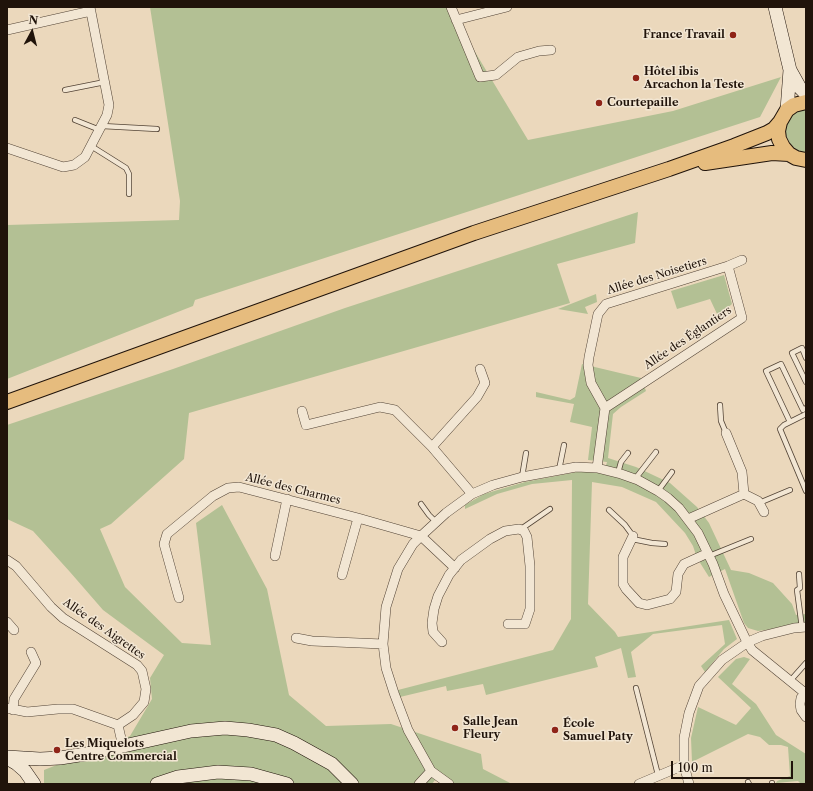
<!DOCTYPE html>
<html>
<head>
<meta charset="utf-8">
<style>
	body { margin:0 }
	#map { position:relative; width:813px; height:791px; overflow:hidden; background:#ebd8bc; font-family:"Libre Caslon Text",serif }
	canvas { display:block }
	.frame { position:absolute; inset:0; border:8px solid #20130a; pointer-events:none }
	.north { position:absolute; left:12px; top:12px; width:40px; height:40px; -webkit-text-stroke:3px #f2e6d3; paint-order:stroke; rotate:7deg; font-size:11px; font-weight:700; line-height:16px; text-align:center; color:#20130a }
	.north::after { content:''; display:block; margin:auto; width:14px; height:18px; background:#20130a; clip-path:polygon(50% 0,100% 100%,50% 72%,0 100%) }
	.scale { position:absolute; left:671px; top:761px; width:122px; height:18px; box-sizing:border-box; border:2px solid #20130a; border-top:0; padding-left:5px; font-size:12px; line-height:14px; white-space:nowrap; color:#20130a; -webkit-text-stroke:3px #f2e6d3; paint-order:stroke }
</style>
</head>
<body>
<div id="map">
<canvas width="813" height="791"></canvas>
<div class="frame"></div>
<div class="north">N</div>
<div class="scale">100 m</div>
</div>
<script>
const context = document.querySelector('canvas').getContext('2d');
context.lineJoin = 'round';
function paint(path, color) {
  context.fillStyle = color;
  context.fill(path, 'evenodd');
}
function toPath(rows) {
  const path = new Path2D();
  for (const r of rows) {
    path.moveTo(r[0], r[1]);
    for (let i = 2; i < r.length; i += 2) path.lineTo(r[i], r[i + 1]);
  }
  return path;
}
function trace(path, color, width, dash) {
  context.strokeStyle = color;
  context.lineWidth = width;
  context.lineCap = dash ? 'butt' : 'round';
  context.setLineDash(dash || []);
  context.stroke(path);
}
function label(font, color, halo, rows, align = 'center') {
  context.font = font + ' "Libre Caslon Text",serif';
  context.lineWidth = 3;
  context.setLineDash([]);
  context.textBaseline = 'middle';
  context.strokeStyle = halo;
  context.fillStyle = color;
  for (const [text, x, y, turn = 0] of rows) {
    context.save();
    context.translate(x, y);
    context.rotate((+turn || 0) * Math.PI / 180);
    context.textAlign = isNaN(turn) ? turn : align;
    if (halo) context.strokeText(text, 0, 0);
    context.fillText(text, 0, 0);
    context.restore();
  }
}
const green = toPath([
	[150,7,448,7,528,140,673,111,781,77,760,117,195,300,193,306,7,379,7,225,179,220,180,201],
	[806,108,806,153,799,152,791,145,786,135,786,124,792,115,796,112],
	[638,212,635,243,557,264,570,303,189,413,184,459,111,524,100,529,125,587,182,643,211,645,196,523,222,505,267,589,289,695,326,726,391,724,481,754,483,769,512,784,446,784,435,780,432,784,44,784,44,770,130,736,152,699,150,678,164,655,103,610,70,572,33,531,7,519,7,425,173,369,345,308],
	[724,275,732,304,718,316,710,299,677,309,671,291],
	[596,294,597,302,585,307,588,314,558,309],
	[582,364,641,378,646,391,621,407,613,414,608,458,636,467,670,483,697,507,709,523,731,570,749,573,773,583,792,604,796,615,806,614,806,624,758,631,748,628,744,623,725,569,709,577,697,558,693,546,685,533,656,502,622,487,592,482,588,604,615,632,618,637,729,620,737,639,724,649,705,672,701,666,725,644,722,625,653,634,631,652,636,677,628,678,621,648,595,657,598,667,486,695,483,684,447,691,446,686,400,697,398,690,553,650,571,619,572,480,532,484,497,494,465,509,465,505,484,494,525,482,582,471,604,473,607,462,588,460,592,427,570,422,574,404,536,397,536,392,570,400,575,397],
	[744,657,750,659,732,684,756,704,776,735,806,754,806,784,801,784,798,781,776,783,777,781,790,776,788,747,781,745,769,745,760,737,748,734,692,762,691,738,698,707,736,725,751,708,718,677,736,659]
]);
const lane = toPath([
	[65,90,105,82],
	[75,120,100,130],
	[102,126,157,129],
	[91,146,126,168,129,174,129,194],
	[806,358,802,348,792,353,806,382],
	[720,405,721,421,726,433],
	[806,414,784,425,780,429,806,491],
	[790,422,766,371,781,364,803,410,806,408],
	[559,470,564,445],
	[618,473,621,462,628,453],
	[522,477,526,453],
	[635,479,656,452],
	[658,491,672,472],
	[759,503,790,490],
	[421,504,429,515,436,522],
	[609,510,625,525,633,536],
	[521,529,550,509],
	[632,539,652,543,665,544],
	[709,556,751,539],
	[799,574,800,588,797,590,802,628],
	[790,681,806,663],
	[636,688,658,775],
	[748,782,749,784],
	[772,784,772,783]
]);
const street = toPath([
	[451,7,480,77,496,75,518,57,539,51,551,50],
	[456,20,507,7],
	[7,30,91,11],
	[7,148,63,167,74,165,85,157,107,115,109,105,90,7],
	[605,408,742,318,728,266],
	[302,411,306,425,380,407,395,410,432,447,472,494],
	[726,433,742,472,744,494],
	[432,447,477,397,485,383,480,369],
	[597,468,605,408,591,383,588,365,589,357,598,314,606,304,728,266,742,260],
	[688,519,744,494,758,501,764,512],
	[633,536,623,557,623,584,626,589,639,603,647,605,670,599,676,592,678,574,684,564,708,553],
	[275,556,287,499],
	[7,560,16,566,51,607,63,618,137,665,142,671,146,689,144,702,133,715,118,725,123,747],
	[342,575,358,518],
	[179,598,164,544,167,534,213,496,228,488,239,487,358,518,421,536,455,568],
	[7,622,14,630],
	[296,638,312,641,383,644],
	[442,642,433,632,432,623,434,609,438,596,449,575,461,560,490,539,505,531,519,529,524,531,527,537,530,566,530,609,525,624,508,624],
	[806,692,801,698,800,704,801,710,806,717],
	[7,708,27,712,58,709,73,709,118,725],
	[13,710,14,699,36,663,31,652],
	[419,784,431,771],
	[449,784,431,771,408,730,394,693,386,668,383,644,386,607,398,569,413,544,421,536,446,513,472,494,493,485,522,477,576,467,597,468,621,474,638,480,658,491,668,498,679,508,698,533,713,564,724,594,746,640,752,650,805,693],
	[639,784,684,765],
	[689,784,684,765,684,738,689,713,699,686,722,660,748,642,762,636,794,628,806,627]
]);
const secondary = toPath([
	[775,7,790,70,787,110],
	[790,70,800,88,806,94],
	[7,757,40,759,60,758,92,753,191,731,225,728,248,730,276,735,294,743,332,764,352,784],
	[7,758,17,764,25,771,34,784],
	[157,784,178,777,218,772,251,774,287,784]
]);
const primary = toPath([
	[806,102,794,105,787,110,780,122,778,131,779,139,783,147,789,154,796,158,806,160],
	[705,163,772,153,789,154],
	[7,402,474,233,669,169,734,146,767,133,774,129,780,122]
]);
const markers = [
	[733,35,4,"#8f2418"],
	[636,78,4,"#8f2418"],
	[599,103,4,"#8f2418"],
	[455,728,4,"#8f2418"],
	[555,730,4,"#8f2418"],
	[57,750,4,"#8f2418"]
];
const poiNames = [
	["France Travail",725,35,"right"],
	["Hôtel ibis",644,72],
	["Arcachon la Teste",644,85],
	["Courtepaille",607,103],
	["Salle Jean",463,722],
	["Fleury",463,735],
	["École",563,724],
	["Samuel Paty",563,737],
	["Les Miquelots",65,744],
	["Centre Commercial",65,757]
];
const streetNames = [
	["Allée des Noisetiers",657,276,-17],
	["Allée des Églantiers",688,338,-34],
	["Allée des Charmes",293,489,14],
	["Allée des Aigrettes",104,629,35]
];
paint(green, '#b3c094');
trace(lane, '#534436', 6);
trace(street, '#534436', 10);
trace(secondary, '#20130a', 14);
trace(primary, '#20130a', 16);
trace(lane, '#f2e6d3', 4.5);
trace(street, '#f2e6d3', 9);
trace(secondary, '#f2e6d3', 13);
trace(primary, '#e6bc7e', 14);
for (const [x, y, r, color] of markers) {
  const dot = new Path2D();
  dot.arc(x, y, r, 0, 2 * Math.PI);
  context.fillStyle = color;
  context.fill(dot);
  trace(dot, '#f2e6d3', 1.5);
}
label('bold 11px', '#20130a', '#f2e6d3', poiNames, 'left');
label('11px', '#20130a', '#f2e6d3', streetNames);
</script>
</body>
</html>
